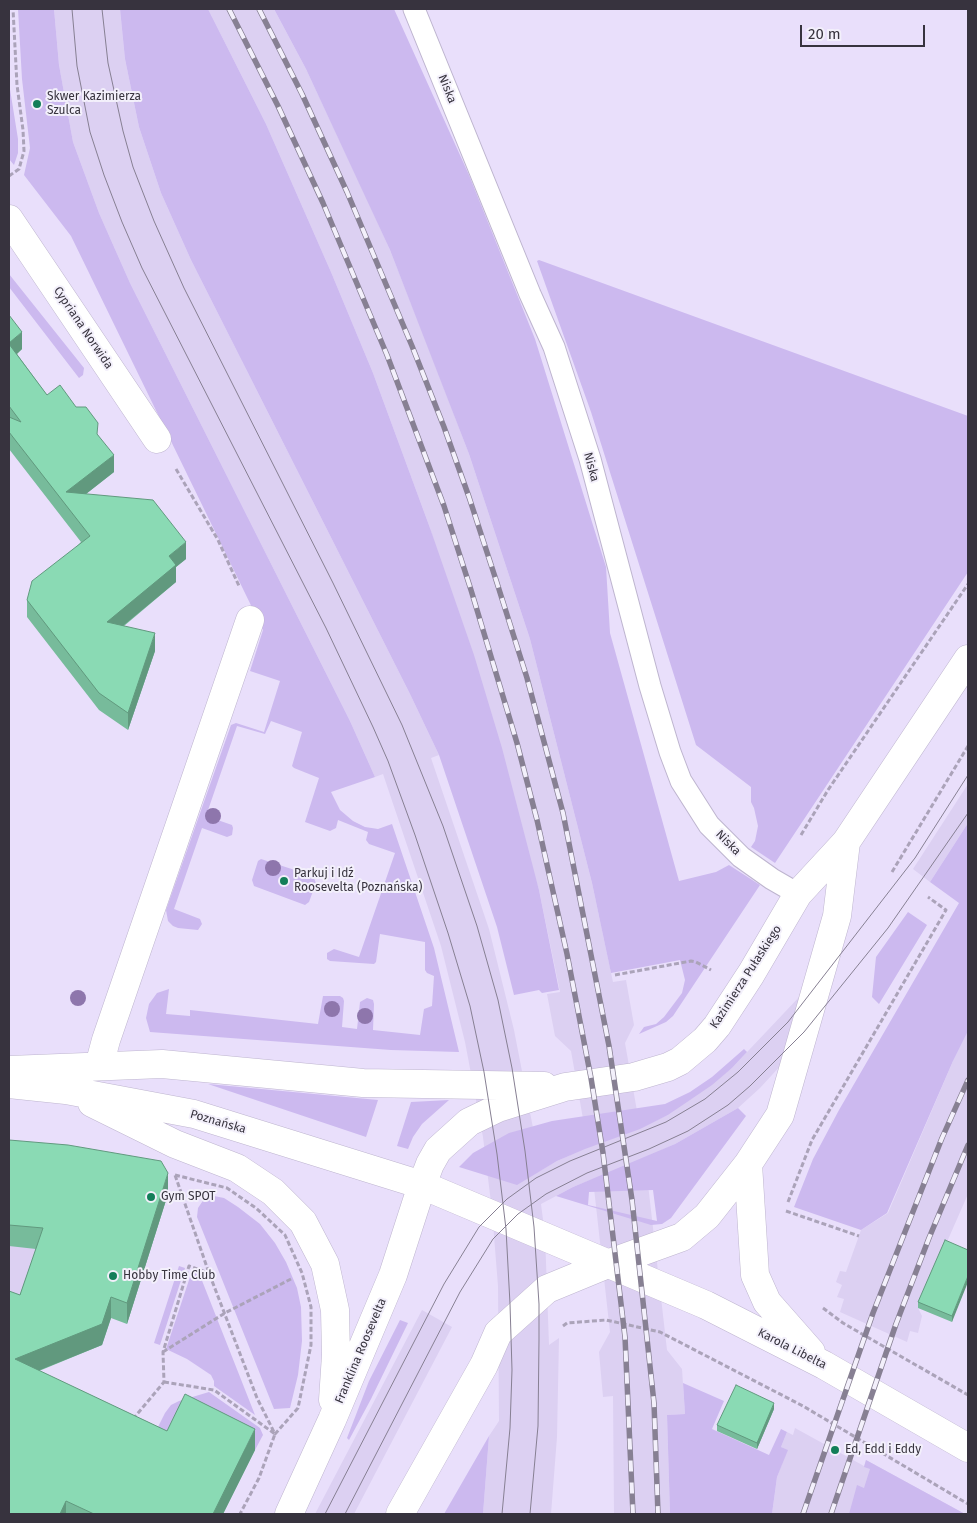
<!DOCTYPE html>
<html>
<head>
<meta charset="utf-8">
<style>
	body { margin:0 }
	#map { position:relative; width:977px; height:1523px; overflow:hidden; background:#e9dffb; font-family:"Fira Sans",sans-serif }
	canvas { display:block }
	.frame { position:absolute; inset:0; border:10px solid #37333e; pointer-events:none }
	.scale { position:absolute; left:800px; top:25px; width:125px; height:22px; box-sizing:border-box; border:2px solid #37333e; border-top:0; padding-left:6px; font-size:15px; line-height:18px; white-space:nowrap; color:#37333e; -webkit-text-stroke:4px #f3f0fb; paint-order:stroke }
</style>
</head>
<body>
<div id="map">
<canvas width="977" height="1523"></canvas>
<div class="frame"></div>
<div class="scale">20 m</div>
</div>
<script>
const context = document.querySelector('canvas').getContext('2d');
context.lineJoin = 'round';
function paint(path, color) {
  context.fillStyle = color;
  context.fill(path, 'evenodd');
}
function toPath(rows) {
  const path = new Path2D();
  for (const r of rows) {
    path.moveTo(r[0], r[1]);
    for (let i = 2; i < r.length; i += 2) path.lineTo(r[i], r[i + 1]);
  }
  return path;
}
function trace(path, color, width, dash) {
  context.strokeStyle = color;
  context.lineWidth = width;
  context.lineCap = dash ? 'butt' : 'round';
  context.setLineDash(dash || []);
  context.stroke(path);
}
function label(font, color, halo, rows, align = 'center') {
  context.font = font + ' "Fira Sans",sans-serif';
  context.lineWidth = 4;
  context.setLineDash([]);
  context.textBaseline = 'middle';
  context.strokeStyle = halo;
  context.fillStyle = color;
  for (const [text, x, y, turn = 0] of rows) {
    context.save();
    context.translate(x, y);
    context.rotate((+turn || 0) * Math.PI / 180);
    context.textAlign = isNaN(turn) ? turn : align;
    if (halo) context.strokeText(text, 0, 0);
    context.fillText(text, 0, 0);
    context.restore();
  }
}
const built = toPath([
	[54,9,120,9,125,59,139,127,161,193,191,260,410,694,439,755,431,758,489,929,514,1030,534,1133,538,1172,557,1161,588,1147,571,1051,555,1036,547,994,560,992,539,890,430,528,373,373,331,272,266,124,208,9,274,9,306,69,362,188,390,250,429,349,469,454,530,639,592,883,613,982,626,980,634,1025,625,1043,640,1128,668,1115,732,1068,801,995,783,1063,760,1088,738,1108,675,1144,645,1158,667,1350,682,1369,685,1414,667,1415,670,1514,614,1514,613,1396,603,1397,599,1352,610,1332,593,1179,573,1187,541,1204,545,1235,549,1345,559,1338,557,1437,551,1514,483,1514,489,1436,499,1421,498,1286,492,1211,483,1137,465,1042,441,946,383,774,375,777,350,721,130,283,99,213,73,142,59,65],
	[968,784,968,823,930,882,913,869],
	[968,1031,968,1194,918,1308,922,1316,918,1333,910,1331,907,1342,840,1312,844,1299,837,1297,842,1285,836,1282,840,1271,846,1272,861,1230,888,1213,953,1061],
	[48,1233,9,1351,9,1246],
	[422,1310,452,1327,354,1514,315,1514],
	[795,1428,864,1466,866,1460,965,1514,772,1514,777,1477,787,1450,781,1447,787,1432,793,1435]
]);
const green = toPath([
	[18,9,54,9,59,65,73,142,99,213,130,283,350,721,375,777,331,792,340,810,353,821,365,827,378,829,392,824,434,948,459,1052,391,1050,150,1032,146,1018,149,1004,157,993,169,989,166,1014,190,1016,190,1010,318,1024,323,996,340,996,343,998,344,1001,342,1027,357,1029,360,1002,367,998,373,1000,374,1004,373,1030,420,1035,424,1009,432,1006,434,976,427,973,425,970,425,942,380,934,376,962,374,964,330,961,327,959,327,953,334,949,359,957,395,853,369,844,366,840,368,832,338,820,336,828,330,831,305,822,319,778,294,768,292,766,302,732,271,721,265,734,237,726,206,816,232,825,233,828,232,835,227,837,202,828,174,909,200,919,202,924,198,930,178,928,173,926,168,921,166,910,231,725,236,723,264,732,280,681,250,671,263,630,71,236,24,175,30,148,22,79],
	[120,9,208,9,266,124,331,272,373,373,430,528,474,655,502,748,539,890,559,990,542,993,539,990,514,995,497,927,439,755,410,694,191,260,161,193,139,127,125,59],
	[274,9,394,9,469,175,535,339,606,567,610,633,679,881,716,872,729,865,760,885,673,1016,666,1022,639,1034,644,1027,656,1024,664,1017,682,993,685,980,680,960,611,973,592,883,530,639,469,454,390,250,306,69],
	[9,83,18,139,18,153,14,165,9,159],
	[539,260,968,416,968,572,775,863,751,847,755,841,758,826,754,808,751,802,751,787,696,745,591,412,537,261],
	[9,274,84,368,83,375,79,378,9,287],
	[968,823,968,1031,953,1061,887,1213,861,1230,794,1207,813,1159,839,1110,959,903,930,882],
	[261,859,313,876,316,883,309,902,305,905,254,886,252,880,258,861],
	[908,912,927,925,879,1004,872,997,876,957],
	[744,1049,747,1052,732,1068,712,1085,668,1115,640,1129,585,1149,557,1161,517,1185,459,1167,473,1153,509,1133,552,1121,665,1104,690,1092,712,1077],
	[208,1084,378,1100,366,1137],
	[449,1100,422,1124,413,1137,408,1149,397,1146,411,1102],
	[738,1108,746,1116,671,1218,662,1224,651,1225,556,1196,573,1187,675,1144],
	[653,1190,657,1221,588,1205,589,1192],
	[214,1196,224,1198,238,1207,260,1224,275,1243,286,1262,297,1288,301,1307,302,1341,298,1375,290,1408,274,1409,197,1217,198,1208,204,1199],
	[179,1266,185,1268,160,1345,154,1343],
	[192,1271,199,1273,255,1415,214,1386,214,1381,211,1375,187,1359,166,1349],
	[400,1320,408,1323,371,1399,349,1440,347,1438,369,1381],
	[683,1383,724,1401,712,1429,769,1455,781,1429,787,1432,781,1447,788,1450,777,1477,772,1514,670,1514,667,1415,685,1414],
	[209,1392,260,1428,263,1435,255,1450,185,1415,167,1452,150,1443,165,1413,171,1405,179,1401],
	[489,1436,483,1514,444,1514],
	[866,1460,965,1514,849,1514,857,1485,864,1488,870,1469,864,1467]
]);
const path = toPath([
	[9,176,19,169,24,151,23,130,17,85,13,9],
	[176,469,218,540,239,586],
	[801,835,828,790,968,584],
	[892,872,968,746],
	[615,975,691,961,696,962,711,970],
	[175,1175,227,1188,256,1208,285,1235,302,1273,311,1307,311,1345,298,1408,275,1434,257,1398,209,1273,175,1175],
	[788,1202,812,1140,946,910,928,897],
	[786,1211,859,1236],
	[823,1308,843,1323,968,1395],
	[563,1326,567,1323,606,1320,660,1332,803,1406,968,1504],
	[163,1352,225,1313,291,1279],
	[164,1382,214,1390,275,1434,259,1478,240,1514],
	[133,1419,164,1382,163,1352,189,1266,209,1273]
]);
const service = toPath([
	[414,9,530,294,554,347,590,459,650,686,670,752,681,781,709,825,741,857,772,879,798,894]
]);
const minor = toPath([
	[9,219,157,439],
	[99,1066,106,1040,250,620]
]);
const tertiary = toPath([
	[9,1070,162,1064,363,1083,544,1086],
	[9,1084,66,1090,194,1114,422,1185,706,1305,824,1365,968,1448],
	[92,1103,175,1144,237,1168,273,1192,303,1222,325,1264,335,1310,336,1355,333,1400],
	[748,1164,755,1275,767,1302,811,1352],
	[289,1514,332,1420,393,1275,422,1185,430,1164,438,1150,469,1122,498,1108,565,1087,634,1077,668,1067,680,1061,705,1040,717,1026,751,974,798,894,846,842,968,659],
	[400,1514,484,1365,498,1333,547,1289,610,1263,682,1237,707,1216,748,1164,780,1115,837,916,846,842]
]);
const tram = toPath([
	[72,9,77,66,90,132,104,175,122,222,142,268,326,628,373,727,388,761,415,835,448,933,470,1006,484,1072,497,1154,506,1229,510,1304,512,1370,510,1428,502,1514],
	[102,9,108,63,123,131,133,167,154,221,184,288,333,583,402,725,443,826,477,926,498,1000,512,1068,525,1151,534,1227,539,1304,539,1340,538,1426,530,1514],
	[325,1514,444,1284,479,1227,507,1199,536,1178,570,1161,666,1122,705,1099,738,1072,788,1022,915,858,968,775],
	[345,1514,460,1292,493,1239,518,1214,546,1194,587,1173,649,1149,688,1131,728,1105,750,1086,804,1032,888,928,968,813]
]);
const rail = toPath([
	[229,9,278,106,323,203,387,355,444,506,471,590,517,743,537,820,567,954,591,1078,603,1153,625,1337,633,1514],
	[259,9,302,94,347,192,412,346,444,427,469,497,497,583,527,678,563,813,609,1046,632,1200,654,1403,658,1514],
	[803,1514,873,1313,942,1138,968,1080],
	[831,1514,896,1324,929,1238,968,1145]
]);
const trees = [
	[213,816],
	[273,868],
	[78,998],
	[332,1009],
	[365,1016]
];
const wall = toPath([
	[9,315,22,349,17,354,47,395,98,435,114,472,86,494,186,559,176,567,176,582,124,626,155,651,128,730,99,710,27,617,27,600,81,542,9,449],
	[9,1140,168,1194,127,1324,111,1318,102,1345,39,1371,167,1431,255,1450,223,1514,9,1514,20,1295,36,1249,9,1246],
	[968,1250,952,1322,918,1308,918,1302],
	[774,1409,757,1449,717,1431,717,1425]
]);
const shadedWall = toPath([
	[22,332,22,349,9,361,9,343],
	[114,455,114,472,68,508,66,492],
	[186,542,186,559,176,567,176,582,107,639,107,622,169,556],
	[155,633,155,651,128,730,128,713],
	[168,1173,168,1194,127,1324,127,1303],
	[968,1276,968,1282,952,1322,952,1316],
	[111,1297,111,1318,102,1345,15,1380,15,1359],
	[774,1403,774,1409,757,1449,757,1443],
	[255,1429,255,1450,223,1514,213,1514],
	[66,1501,66,1514,60,1514]
]);
const building = toPath([
	[9,315,22,332,9,343,9,315],
	[9,344,47,395,60,385,76,407,86,407,98,423,97,434,114,455,66,492,153,500,186,542,169,556,176,565,107,622,155,633,128,713,99,693,27,600,32,581,90,536,9,432,9,417,21,422,9,406,9,344],
	[9,1140,68,1145,161,1161,168,1173,127,1303,111,1297,102,1324,15,1359,167,1431,185,1394,255,1429,213,1514,94,1514,66,1501,60,1514,9,1514,9,1291,20,1295,43,1228,9,1225,9,1140],
	[945,1240,968,1250,968,1276,952,1316,918,1302,945,1240],
	[736,1385,774,1403,757,1443,717,1425,736,1385]
]);
const markers = [
	[37,104,5,"#137e59"],
	[284,881,5,"#137e59"],
	[151,1197,5,"#137e59"],
	[113,1276,5,"#137e59"],
	[835,1450,5,"#137e59"]
];
const streetNames = [
	["Niska",447,89,68],
	["Cypriana Norwida",83,328,56],
	["Niska",591,467,75],
	["Niska",728,843,45],
	["Kazimierza Pułaskiego",746,977,-57],
	["Poznańska",218,1122,16],
	["Karola Libelta",792,1349,27],
	["Franklina Roosevelta",361,1351,-67]
];
const poiNames = [
	["Skwer Kazimierza",47,97],
	["Szulca",47,111],
	["Parkuj i Idź",294,874],
	["Roosevelta (Poznańska)",294,888],
	["Gym SPOT",161,1197],
	["Hobby Time Club",123,1276],
	["Ed, Edd i Eddy",845,1450]
];
paint(built, '#dcd0f2');
paint(green, '#ccb9ef');
trace(service, '#beb5cf', 23);
trace(minor, '#beb5cf', 29);
trace(tertiary, '#beb5cf', 29);
trace(path, '#aba3b9', 3, [5, 2.5]);
trace(service, '#fff', 21);
trace(minor, '#fff', 28);
trace(tertiary, '#fff', 28);
trace(tram, '#878093', 1);
trace(rail, '#878093', 5.5);
trace(rail, '#f3f0fb', 4, [11]);
context.fillStyle = '#8e76ac';
for (const [x, y] of trees) {
  context.beginPath();
  context.arc(x, y, 8, 0, 2 * Math.PI);
  context.fill();
}
paint(wall, '#77bb9b');
paint(shadedWall, '#61997e');
paint(building, '#8adab4');
trace(building, '#61997e', 1);
for (const [x, y, r, color] of markers) {
  const dot = new Path2D();
  dot.arc(x, y, r, 0, 2 * Math.PI);
  context.fillStyle = color;
  context.fill(dot);
  trace(dot, '#f3f0fb', 2);
}
label('12px', '#37333e', '#f3f0fb', streetNames);
label('12px', '#37333e', '#f3f0fb', poiNames, 'left');
</script>
</body>
</html>
